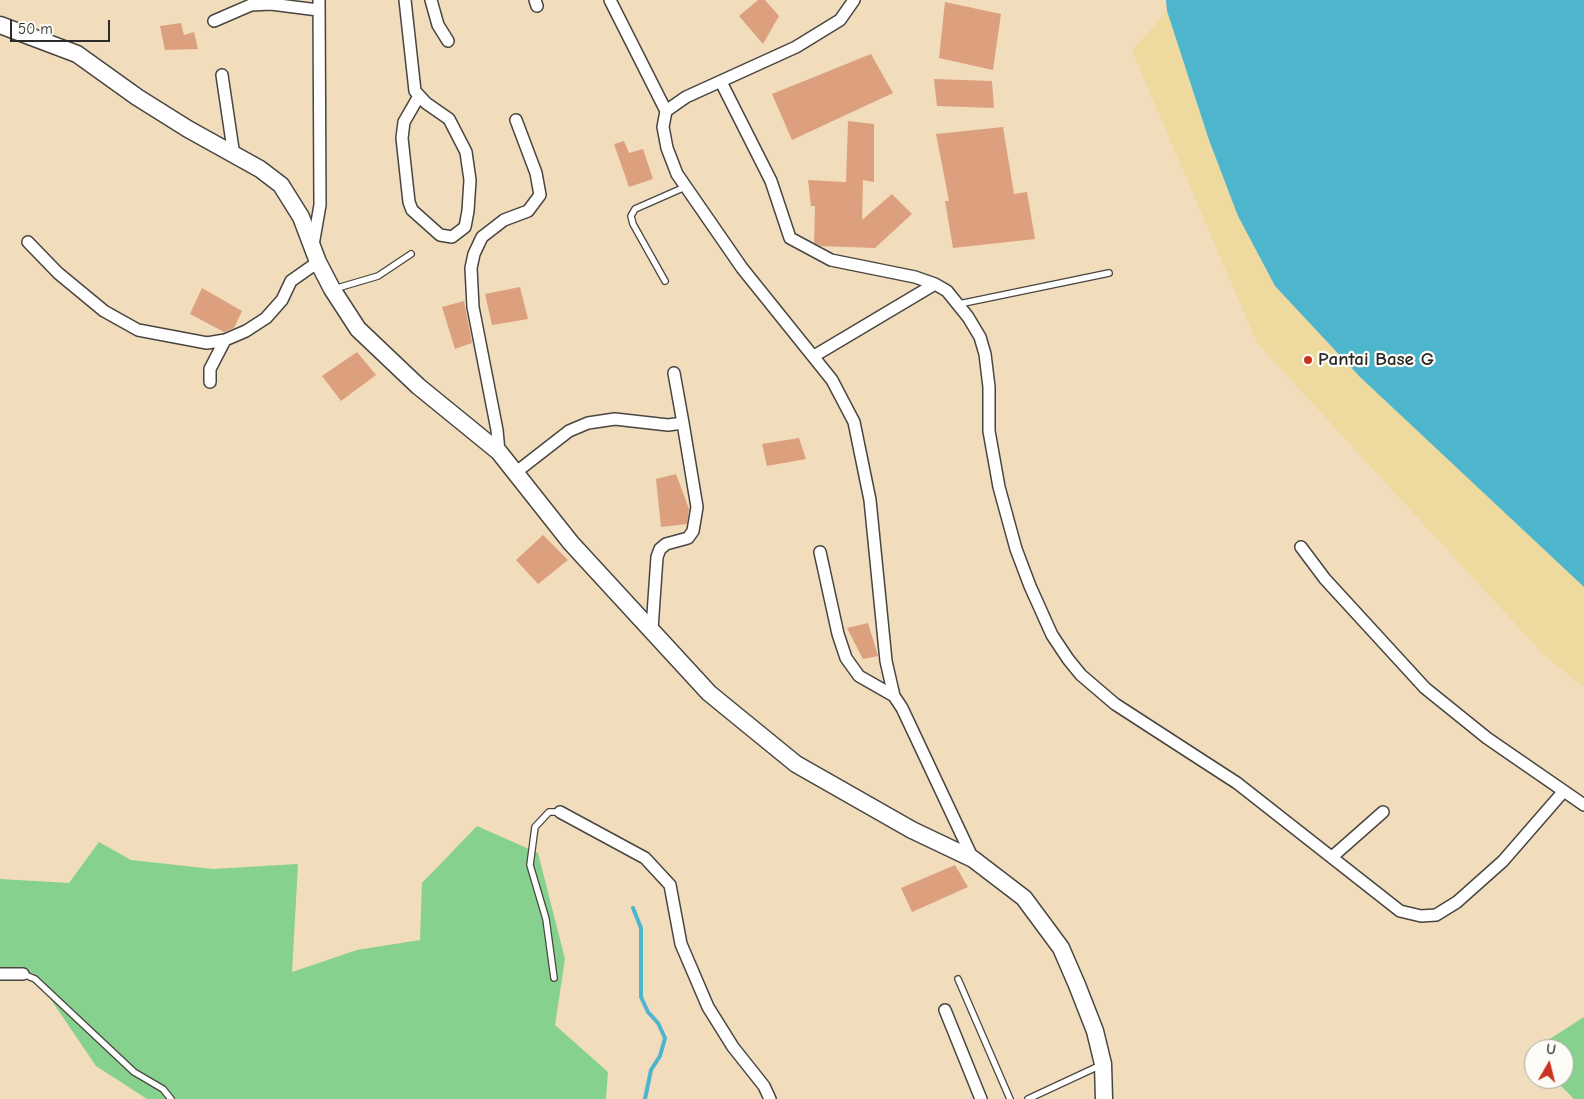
<!DOCTYPE html>
<html>
<head>
<meta charset="utf-8">
<style>
	body { margin:0 }
	#map { position:relative; width:1584px; height:1099px; overflow:hidden; background:#f1dcbc; font-family:"Comic Neue",sans-serif }
	canvas { display:block }
	.north { position:absolute; left:1524px; top:1039px; width:50px; height:50px; box-sizing:border-box; background:#fdfcf7; border:1px solid #a9a8a5; border-radius:50%; rotate:8deg; font-size:14px; font-weight:700; line-height:20px; text-align:center; color:#2b2b2b }
	.north::after { content:''; display:block; margin:auto; width:18px; height:22px; background:#c8321e; clip-path:polygon(50% 0,100% 100%,50% 72%,0 100%) }
	.scale { position:absolute; left:10px; top:20px; width:100px; height:22px; box-sizing:border-box; border:2px solid #2b2b2b; border-top:0; padding-left:6px; font-size:15px; line-height:18px; white-space:nowrap; color:#2b2b2b; -webkit-text-stroke:4px #fdfcf7; paint-order:stroke }
</style>
</head>
<body>
<div id="map">
<canvas width="1584" height="1099"></canvas>
<div class="north">U</div>
<div class="scale">50 m</div>
</div>
<script>
const context = document.querySelector('canvas').getContext('2d');
context.lineJoin = 'round';
function paint(path, color) {
  context.fillStyle = color;
  context.fill(path, 'evenodd');
}
function toPath(rows) {
  const path = new Path2D();
  for (const r of rows) {
    path.moveTo(r[0], r[1]);
    for (let i = 2; i < r.length; i += 2) path.lineTo(r[i], r[i + 1]);
  }
  return path;
}
function trace(path, color, width, dash) {
  context.strokeStyle = color;
  context.lineWidth = width;
  context.lineCap = dash ? 'butt' : 'round';
  context.setLineDash(dash || []);
  context.stroke(path);
}
function label(font, color, halo, rows, align = 'center') {
  context.font = font + ' "Comic Neue",sans-serif';
  context.lineWidth = 4.5;
  context.setLineDash([]);
  context.textBaseline = 'middle';
  context.strokeStyle = halo;
  context.fillStyle = color;
  for (const [text, x, y, turn = 0] of rows) {
    context.save();
    context.translate(x, y);
    context.rotate((+turn || 0) * Math.PI / 180);
    context.textAlign = isNaN(turn) ? turn : align;
    if (halo) context.strokeText(text, 0, 0);
    context.fillText(text, 0, 0);
    context.restore();
  }
}
const green = toPath([
	[477,826,538,853,565,959,555,1025,608,1072,606,1099,147,1099,96,1066,33,973,0,972,0,879,69,883,99,842,131,860,213,869,298,864,292,972,357,950,420,940,422,883],
	[1584,1017,1584,1099,1574,1099,1554,1079,1564,1079,1564,1049,1534,1049,1534,1059,1528,1053]
]);
const sand = toPath([
	[1167,11,1209,140,1238,216,1275,286,1360,377,1584,587,1584,687,1544,655,1257,343,1132,51]
]);
const water = toPath([
	[1166,0,1584,0,1584,587,1360,377,1275,286,1238,216,1209,140,1167,11]
]);
const stream = toPath([
	[633,908,641,928,641,997,648,1012,658,1023,665,1038,660,1056,651,1070,645,1099]
]);
const building = toPath([
	[758,0,765,0,779,16,763,44,739,16],
	[945,2,1001,14,993,70,939,58],
	[181,23,184,35,194,32,198,49,165,50,160,26],
	[871,54,893,93,792,140,772,94],
	[934,79,992,81,994,108,937,106],
	[848,121,874,124,874,182,863,180,862,220,892,194,912,214,875,248,821,246,814,243,815,206,811,206,808,180,846,182],
	[1003,127,1014,194,1027,192,1035,239,953,248,945,201,949,201,936,134],
	[624,141,629,153,643,149,653,179,629,187,614,144],
	[520,287,528,319,492,325,485,294],
	[202,288,242,311,234,328,224,332,190,314],
	[464,301,472,343,455,349,442,307],
	[357,352,376,375,341,401,322,376],
	[799,438,806,459,767,466,762,444],
	[676,474,689,509,687,524,661,527,656,479],
	[543,535,568,560,538,584,516,560],
	[868,623,878,656,863,659,847,628],
	[955,865,968,887,912,912,901,888]
]);
const lane = toPath([
	[665,281,633,224,631,216,635,209,685,187],
	[334,289,378,276,411,254],
	[959,304,1109,273],
	[23,974,35,979,134,1072,163,1089,171,1099],
	[554,978,546,919,530,865,535,827,549,812,560,812],
	[958,979,1010,1099],
	[1028,1099,1101,1065]
]);
const street = toPath([
	[405,0,415,91,426,103,449,119,466,152,470,180,468,211,465,227,452,237,440,235,412,210,409,202,402,138,404,122,419,96],
	[431,0,438,25,448,41],
	[535,0,537,6],
	[610,0,666,111],
	[854,0,840,20,796,47,686,97,666,111,663,127,667,148,677,174,742,268,832,380,854,422,870,500,886,661,894,696,902,708,973,859],
	[214,21,251,5,271,4,318,10],
	[222,75,234,156],
	[721,82,771,181,790,238,831,260,915,277,935,284,947,291,968,317,980,337,985,354,989,387,989,431,999,487,1016,549,1030,586,1052,635,1068,659,1081,675,1115,704,1237,783,1400,911,1421,916,1436,915,1457,902,1503,861,1563,792],
	[28,242,58,273,104,311,138,330,207,343,225,340,246,331,266,318,282,300,291,281,318,262],
	[313,245,320,205,319,0],
	[814,356,935,284],
	[210,382,210,369,225,340],
	[499,452,497,430,473,307,471,268,474,254,482,237,504,220,528,211,540,195,536,173,516,120],
	[515,473,569,431,588,423,615,419,668,425,683,423,674,373],
	[1301,547,1325,579,1425,688,1487,738,1584,805],
	[820,552,838,634,846,658,859,676,894,696],
	[652,629,657,557,660,549,666,544,688,538,693,531,697,507,683,423],
	[560,812,645,858,670,885,681,944,708,1007,733,1047,764,1086,770,1099],
	[1332,857,1383,812],
	[0,974,23,974],
	[945,1010,981,1099]
]);
const secondary = toPath([
	[0,25,77,54,137,97,188,129,260,169,281,185,301,217,318,262,332,289,358,329,418,386,499,452,571,543,709,693,796,764,912,830,973,859,1024,898,1061,948,1077,985,1095,1031,1103,1064,1104,1099]
]);
const markers = [
	[1308,360,5,"#c8321e"]
];
const poiNames = [
	["Pantai Base G",1318,360]
];
paint(green, '#86d18e');
paint(sand, '#eeda9e');
paint(water, '#4db5cc');
trace(stream, '#4db5cc', 4);
paint(building, '#dca07e');
trace(lane, '#494641', 8);
trace(street, '#494641', 14);
trace(secondary, '#494641', 19);
trace(lane, '#fff', 5.5);
trace(street, '#fff', 11);
trace(secondary, '#fff', 16);
for (const [x, y, r, color] of markers) {
  const dot = new Path2D();
  dot.arc(x, y, r, 0, 2 * Math.PI);
  context.fillStyle = color;
  context.fill(dot);
  trace(dot, '#fdfcf7', 2);
}
label('bold 19px', '#2b2b2b', '#fdfcf7', poiNames, 'left');
</script>
</body>
</html>
